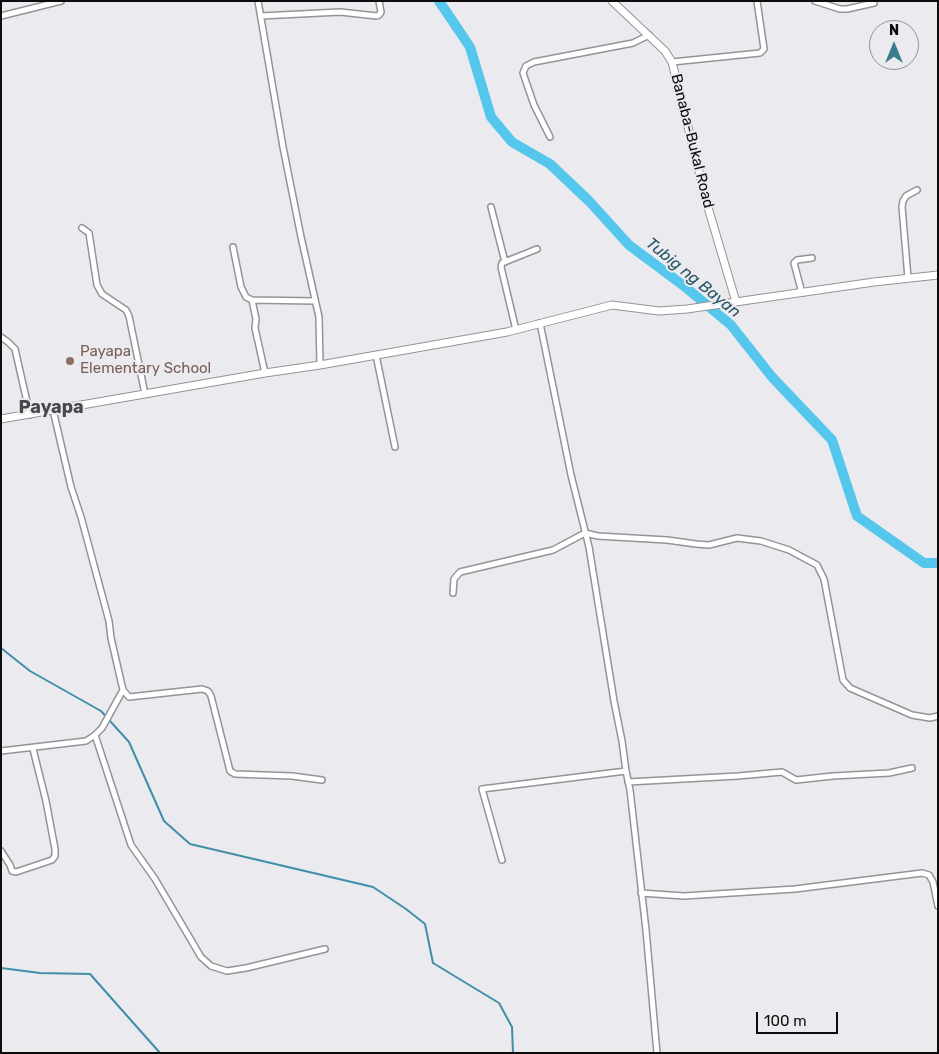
<!DOCTYPE html>
<html>
<head>
<meta charset="utf-8">
<style>
	body { margin:0 }
	#map { position:relative; width:939px; height:1054px; overflow:hidden; background:#ebeaee; font-family:Rubik,sans-serif }
	canvas { display:block }
	.frame { position:absolute; inset:0; border:2px solid #0d0d0e; pointer-events:none }
	.north { position:absolute; left:869px; top:20px; width:50px; height:50px; box-sizing:border-box; background:#ebeaee; border:1px solid #929294; border-radius:50%; rotate:0deg; font-size:14px; font-weight:700; line-height:20px; text-align:center; color:#0d0d0e }
	.north::after { content:''; display:block; margin:auto; width:18px; height:22px; background:#3a7e8d; clip-path:polygon(50% 0,100% 100%,50% 72%,0 100%) }
	.scale { position:absolute; left:756px; top:1012px; width:82px; height:22px; box-sizing:border-box; border:2px solid #0d0d0e; border-top:0; padding-left:6px; font-size:15px; line-height:18px; white-space:nowrap; color:#0d0d0e; -webkit-text-stroke:4px #ebeaee; paint-order:stroke }
</style>
</head>
<body>
<div id="map">
<canvas width="939" height="1054"></canvas>
<div class="frame"></div>
<div class="north">N</div>
<div class="scale">100 m</div>
</div>
<script>
const context = document.querySelector('canvas').getContext('2d');
context.lineJoin = 'round';
function toPath(rows) {
  const path = new Path2D();
  for (const r of rows) {
    path.moveTo(r[0], r[1]);
    for (let i = 2; i < r.length; i += 2) path.lineTo(r[i], r[i + 1]);
  }
  return path;
}
function trace(path, color, width, dash) {
  context.strokeStyle = color;
  context.lineWidth = width;
  context.lineCap = dash ? 'butt' : 'round';
  context.setLineDash(dash || []);
  context.stroke(path);
}
function label(font, color, halo, rows, align = 'center') {
  context.font = font + ' Rubik,sans-serif';
  context.lineWidth = 4;
  context.setLineDash([]);
  context.textBaseline = 'middle';
  context.strokeStyle = halo;
  context.fillStyle = color;
  for (const [text, x, y, turn = 0] of rows) {
    context.save();
    context.translate(x, y);
    context.rotate((+turn || 0) * Math.PI / 180);
    context.textAlign = isNaN(turn) ? turn : align;
    if (halo) context.strokeText(text, 0, 0);
    context.fillText(text, 0, 0);
    context.restore();
  }
}
const stream = toPath([
	[1,648,30,671,101,711,129,742,164,821,190,844,373,887,406,909,425,924,433,963,499,1003,512,1027,513,1053],
	[1,968,40,973,90,974,160,1053]
]);
const river = toPath([
	[439,1,470,47,491,117,512,142,550,164,589,201,629,245,684,286,731,325,772,377,832,440,857,516,924,563,938,563]
]);
const street = toPath([
	[258,1,283,147,301,237,319,317,320,365],
	[815,1,840,9,847,9,874,3],
	[1,16,61,1],
	[261,16,340,12,377,16,379,15,381,12,379,1],
	[672,62,760,53,764,49,757,1],
	[550,137,534,105,523,73,526,66,534,62,633,43,649,35],
	[491,207,505,262],
	[82,228,89,233,97,285,102,294,126,310,129,316,145,394],
	[233,247,241,287,246,297,252,300,315,301],
	[908,278,902,207,903,201,906,196,917,190],
	[802,293,794,263,797,260,812,258],
	[252,300,256,319,255,328,265,373],
	[540,323,571,475,589,547,614,701,622,741,626,771,630,790,646,930,657,1053],
	[516,330,501,267,502,263,537,249],
	[1,337,8,342,15,349,30,415],
	[376,355,395,447],
	[53,410,71,487,81,517,109,621,111,638,123,690,129,697,202,689,208,691,211,696,230,771,235,774,292,776,322,780],
	[453,593,454,579,460,572,553,550,585,533,598,536,667,540,696,544,709,545,737,538,761,541,789,550,817,565,824,579,843,680,850,688,912,715,930,718,938,716],
	[95,735,131,845,155,879,201,957,211,966,227,971,246,968,325,949],
	[1,751,86,741,95,735,102,728,123,690],
	[628,782,738,776,782,772,796,780,833,776,889,773,912,768],
	[1,851,10,865,12,871,16,872,52,860,55,856,55,849,46,801,33,749],
	[502,860,482,789,626,771],
	[641,893,684,896,795,889,922,873,929,875,933,882,938,906]
]);
const secondary = toPath([
	[612,1,665,51,672,62,707,204,736,302],
	[1,419,265,373,320,365,507,332,612,305,659,311,687,309,874,282,938,275]
]);
const markers = [
	[70,361,5,"#8d6e63"]
];
const streetNames = [
	["Banaba-Bukal Road",692,141,76]
];
const educationNames = [
	["Payapa",80,352],
	["Elementary School",80,369]
];
const waterNames = [
	["Tubig ng Bayan",693,278,39]
];
const quarterNames = [
	["Payapa",51,408]
];
trace(stream, '#3f8faa', 2);
trace(river, '#55c7ed', 10);
trace(street, '#949397', 8);
trace(secondary, '#949397', 9);
trace(street, '#fff', 5);
trace(secondary, '#fff', 7);
for (const [x, y, r, color] of markers) {
  const dot = new Path2D();
  dot.arc(x, y, r, 0, 2 * Math.PI);
  context.fillStyle = color;
  context.fill(dot);
  trace(dot, '#ebeaee', 2);
}
label('15px', '#0d0d0e', '#ebeaee', streetNames);
label('15px', '#785e54', '#ebeaee', educationNames, 'left');
label('italic 16px', '#255565', '#ebeaee', waterNames);
label('bold 18px', '#48474a', '#ebeaee', quarterNames);
</script>
</body>
</html>
